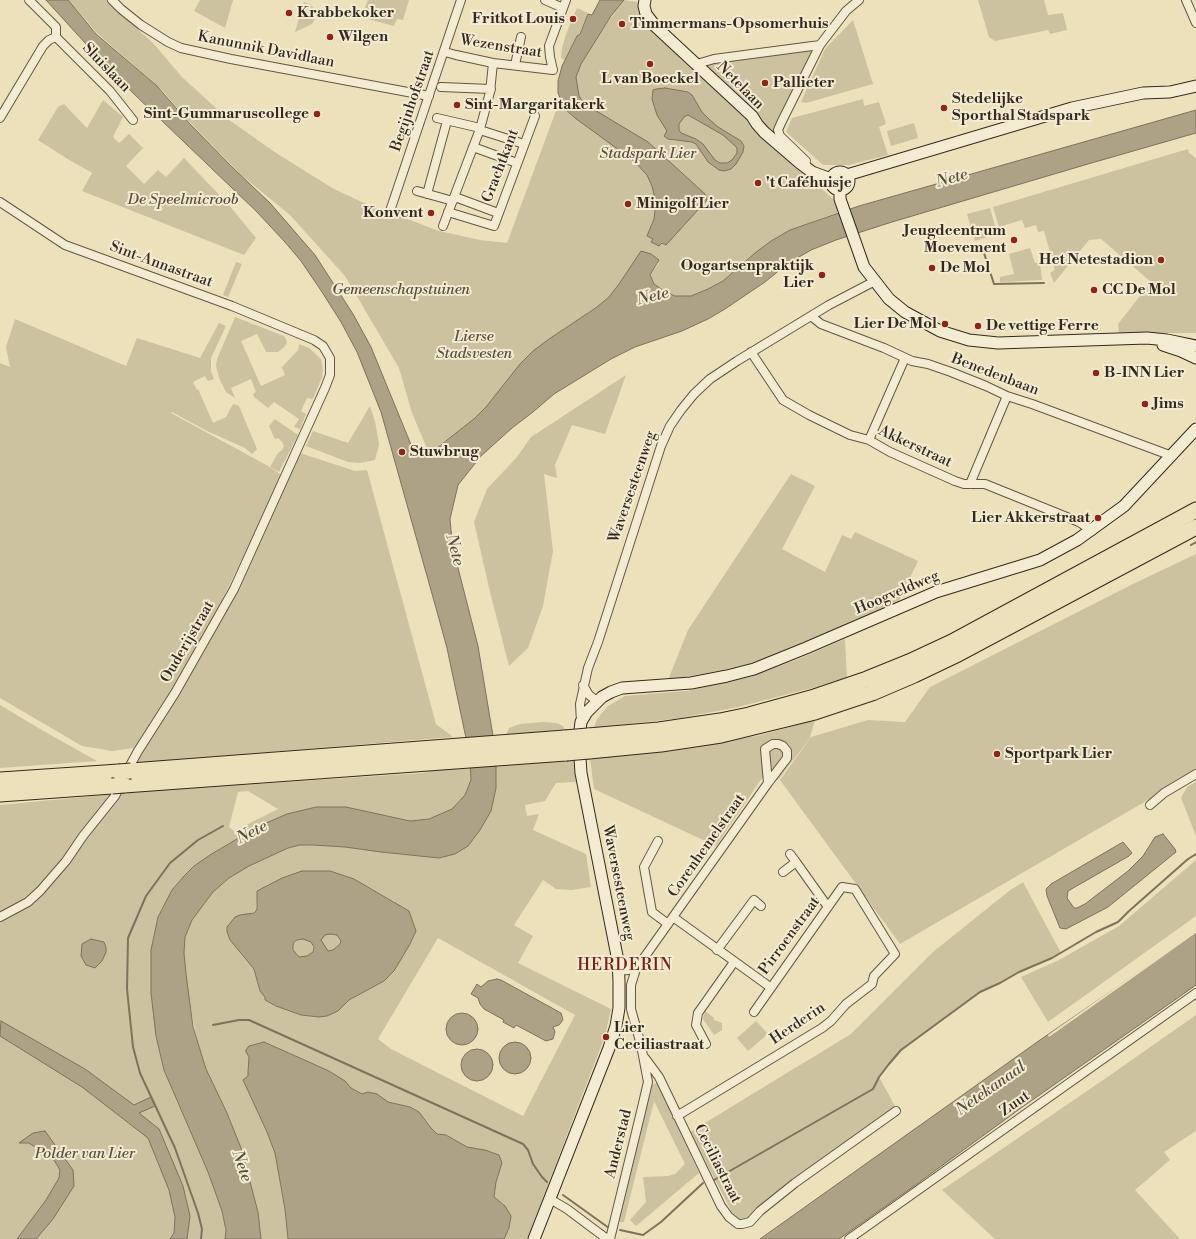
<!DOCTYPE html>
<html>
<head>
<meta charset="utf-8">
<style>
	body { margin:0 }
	canvas { display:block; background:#ece1ba }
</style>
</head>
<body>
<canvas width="1196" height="1239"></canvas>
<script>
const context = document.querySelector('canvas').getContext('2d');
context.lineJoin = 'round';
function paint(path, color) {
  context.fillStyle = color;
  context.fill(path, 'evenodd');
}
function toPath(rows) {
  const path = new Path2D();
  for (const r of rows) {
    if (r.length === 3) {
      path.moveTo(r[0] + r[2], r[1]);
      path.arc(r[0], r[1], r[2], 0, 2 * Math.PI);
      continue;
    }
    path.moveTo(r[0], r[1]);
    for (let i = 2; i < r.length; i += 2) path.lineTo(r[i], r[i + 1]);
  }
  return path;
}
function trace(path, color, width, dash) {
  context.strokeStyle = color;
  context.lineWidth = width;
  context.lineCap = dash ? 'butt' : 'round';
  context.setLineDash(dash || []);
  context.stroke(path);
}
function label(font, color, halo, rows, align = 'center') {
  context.font = font + ' "Libre Bodoni",serif';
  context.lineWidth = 4;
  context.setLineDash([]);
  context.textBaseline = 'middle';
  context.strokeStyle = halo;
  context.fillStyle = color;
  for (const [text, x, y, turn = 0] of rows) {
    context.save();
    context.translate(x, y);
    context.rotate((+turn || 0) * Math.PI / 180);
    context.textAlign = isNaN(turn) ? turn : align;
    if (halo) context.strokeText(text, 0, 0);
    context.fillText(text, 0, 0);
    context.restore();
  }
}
const green = toPath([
	[68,0,109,0,120,13,153,43,182,77,228,119,273,151,334,189,377,209,397,215,439,231,480,240,507,243,560,100,597,37,624,0,638,2,641,18,651,31,689,65,820,45,776,147,835,201,839,212,790,230,771,241,755,253,723,281,708,289,691,296,675,296,664,291,654,284,650,275,659,263,640,253,619,284,609,297,597,307,549,339,533,351,486,407,475,418,429,453,412,413,399,368,345,276,290,215,240,174,183,115,163,91,97,33],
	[200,0,233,0,225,28,194,11],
	[368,0,409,0,403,20,397,19,394,26,368,19,369,13,364,10],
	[978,0,1044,0,1048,15,1063,13,1067,30,1050,34,1048,30,995,41,989,37],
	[304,2,310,4,315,10,316,16,314,21,312,24,295,32],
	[577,8,588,13,579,34,577,36,565,60,561,58,562,48,566,34],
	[853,20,873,84,806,103,801,102,825,49],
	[863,99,864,106,879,102,886,124,879,127,888,155,849,165,823,165,786,132,792,118],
	[103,100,123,117,113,137,119,143,129,134,143,148,126,166,144,184,158,170,166,177,184,158,228,204,256,238,244,255,82,191,92,173,66,158,38,140,58,107,64,104,87,128],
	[914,123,918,138,891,146,887,131],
	[1188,149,1189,153,1196,158,1196,333,1119,333,1118,324,1151,282,1101,239,1089,240,1054,283,1050,273,1055,270,1044,231,1038,232,1036,225,1025,228,1022,220,999,227,993,207],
	[990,208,997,234,975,241,967,214],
	[1030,248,1035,263,1040,262,1042,280,1000,282,1000,277,1014,274,1009,254],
	[236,262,242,264,228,297,223,295],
	[235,317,284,336,286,339,287,343,284,347,278,352,266,352,257,334,241,341,261,386,285,375,282,367,298,350,299,344,309,348,321,359,323,370,322,377,313,399,307,398,301,411,306,414,300,429,294,427,299,419,274,402,268,408,254,397,253,394,256,392,251,379,231,388,235,398,226,392,219,378,216,366,217,359],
	[15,319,126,366,137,338,200,358,219,323,226,326,211,358,211,371,214,379,208,381,205,376,193,382,197,390,198,389,213,423,226,417,233,404,239,406,257,449,252,454,245,448,207,431,172,412,171,413,268,466,283,476,199,647,134,748,112,751,82,746,0,698,0,363,10,367,6,347],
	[626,375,605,434,572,425,555,465,557,478,544,474,553,551,543,606,528,648,509,666,490,592,474,522,487,489,517,457,531,437],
	[370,406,375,421,379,445,375,460,360,463,348,462,306,446,313,431,348,443],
	[275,419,298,435,279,472,270,467,278,453,282,450,284,446,282,442,278,438,275,439,269,426],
	[300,453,355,471,367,470,436,724,453,737,135,763,197,662,237,588],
	[791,474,815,486,782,549,825,572,842,535,851,539,855,532,918,561,898,603,766,659,728,669,668,680,688,630],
	[1196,554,1196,772,900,944,780,780,811,737,868,720,905,722,930,687,1133,584],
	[845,639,847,677,816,687,738,707,681,718,594,728,597,719,608,706,625,696,686,691,749,677,801,658],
	[0,705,40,729,97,761,0,768],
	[815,720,810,738,778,780,762,778,716,846,594,789,590,758,691,748,761,735],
	[543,722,557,723,563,726,565,732,505,737,509,728,520,724],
	[573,758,576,782,556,783,545,801,525,805,527,816,539,814,533,830,586,854,591,887,571,890,556,889,543,880,514,925,533,936,518,963,611,1009,605,1036,527,1239,504,1239,509,1228,505,1206,494,1197,496,1182,485,1150,467,1147,446,1135,437,1134,431,1128,419,1112,410,1107,388,1102,377,1094,368,1092,362,1094,351,1088,345,1081,329,1071,264,1042,249,1046,246,1052,249,1057,248,1072,248,1076,245,1078,255,1106,267,1132,275,1153,285,1209,288,1239,261,1239,258,1212,241,1148,227,1113,206,1069,195,1031,187,988,184,953,185,937,192,920,213,892,229,878,249,866,288,848,300,845,313,845,345,847,381,852,439,858,468,846,480,830,491,811,496,788,496,764],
	[302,871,330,871,354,879,395,902,398,964,394,972,384,981,349,1000,338,1011,327,1016,319,1017,301,1015,276,1006,265,1000,265,997,260,991,254,969,230,940,227,932,231,922,240,915,247,915,256,911,257,909,256,904,267,885],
	[438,938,575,1015,523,1116,391,1049,378,1039],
	[470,766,471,780,465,795,452,809,429,819,410,821,346,807,316,807,287,814,257,827,210,855,184,875,172,890,158,917,151,950,151,993,156,1036,164,1070,208,1172,222,1211,226,1230,225,1239,0,1239,0,805,104,795,120,792,165,790,423,773,442,767],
	[248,791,278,809,234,831,229,827,238,792],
	[1196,782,1196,836,1181,798,1187,787],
	[1196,860,1196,916,1048,1022,1021,977,1059,960,1119,926],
	[1023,882,1061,953,980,992,901,1050,889,1064,879,1077,896,1108,749,1219,740,1220,733,1214,690,1132,851,1034,933,952,1009,891],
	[330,934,337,935,341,941,340,944,333,950,328,951,321,940,325,935],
	[303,948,10],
	[705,1011,714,1018,714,1020,722,1023,722,1030,714,1035,703,1019],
	[1196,1015,1196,1131,1164,1152,1170,1160,1135,1190,1180,1239,995,1239,942,1190,1106,1078],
	[756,1021,768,1034,748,1051,737,1038],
	[657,1083,699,1173,636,1226,630,1220,646,1202,643,1177,668,1176,675,1174,685,1164,654,1101,624,1222,617,1222,650,1085]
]);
const water = toPath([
	[46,0,68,0,96,34,157,86,190,124,233,168,270,203,315,255,353,314,371,347,414,452,417,451,422,457,428,455,475,418,486,407,520,364,533,351,549,339,597,307,609,297,619,284,641,251,651,254,659,260,650,275,654,284,664,291,675,296,691,296,708,289,723,281,755,253,771,241,790,230,859,206,1196,110,1196,133,1088,164,892,222,836,240,811,250,787,264,765,282,725,309,708,319,682,331,635,347,611,359,554,394,533,412,512,428,481,456,458,485,450,519,452,541,458,568,478,646,496,754,496,788,491,811,480,830,468,846,455,854,439,858,381,852,345,847,313,845,300,845,288,848,249,866,229,878,213,892,192,920,185,937,184,953,186,974,193,1027,206,1069,227,1113,241,1148,258,1212,261,1239,225,1239,226,1230,222,1211,208,1172,164,1070,156,1036,151,993,151,950,158,917,172,890,184,876,194,866,210,855,257,827,287,814,316,807,346,807,410,821,429,819,452,809,465,795,471,780,470,757,447,648,436,608,381,412,357,352,341,322,322,292,301,261,284,241,256,211,135,95,96,55,46,0],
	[600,0,624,0,611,16,581,64,576,77,579,96,583,102,593,109,648,142,705,194,707,200,666,245,662,243,659,246,651,242,653,239,647,236,654,219,656,203,652,186,647,175,634,161,575,118,565,109,558,93,558,81,562,66,577,36,580,34,588,14,592,15,600,0],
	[665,88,688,92,692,95,702,112,710,120,718,127,741,141,744,146,743,152,736,164,731,169,724,171,719,170,708,162,696,144,692,142,668,139,664,136,667,131,657,115,652,99,653,90,656,89,665,88],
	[688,115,723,135,734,145,737,148,737,153,732,160,727,163,720,163,715,160,703,144,696,139,681,133,679,130,679,124,684,117,688,115],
	[1163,834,1175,849,1176,852,1108,907,1066,929,1060,928,1047,896,1046,889,1051,884,1123,842,1132,853,1129,856,1068,891,1067,898,1074,908,1077,908,1085,904,1128,871,1143,856,1155,837,1163,834],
	[302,871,330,871,354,879,409,911,416,931,410,944,394,971,384,981,349,1000,338,1011,327,1016,319,1017,301,1015,276,1006,265,1000,265,997,260,991,254,969,230,940,227,932,227,927,235,917,240,915,254,913,256,911,257,909,257,891,282,878,302,871],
	[330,934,337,935,341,941,340,944,333,950,328,951,321,940,325,935,330,934],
	[303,939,311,942,314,947,313,952,307,956,299,957,293,950,293,946,294,942,297,940,303,939],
	[1196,933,1196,985,1021,1108,914,1186,839,1239,760,1239,1040,1040,1196,933],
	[91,939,104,942,106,947,106,952,102,961,95,968,86,965,81,956,82,944,91,939],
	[497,979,501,980,561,1013,563,1020,559,1025,553,1027,555,1032,553,1039,546,1041,516,1025,514,1028,503,1022,504,1020,484,1009,480,1004,478,998,471,994,477,984,481,987,488,981,497,979],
	[462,1029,16],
	[1,1021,85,1069,134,1105,151,1097,155,1106,139,1113,159,1129,183,1186,190,1216,187,1239,170,1239,174,1233,175,1217,169,1190,148,1138,82,1087,0,1036,1,1021],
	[515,1058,16],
	[264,1042,329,1071,345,1081,351,1088,362,1094,368,1092,377,1094,388,1102,410,1107,419,1112,431,1128,437,1134,446,1135,467,1147,485,1150,499,1155,502,1163,496,1182,494,1197,505,1206,511,1216,509,1228,504,1239,288,1239,285,1209,275,1153,267,1132,243,1080,248,1076,248,1072,249,1057,246,1052,246,1050,249,1046,264,1042],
	[477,1065,16],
	[45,1131,73,1170,74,1186,53,1219,36,1239,17,1239,46,1200,59,1178,60,1170,54,1160,29,1143,19,1143,33,1133,45,1131]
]);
const pier = toPath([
	[1196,931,1196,933,1049,1037,1048,1035]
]);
const stream = toPath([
	[982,247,994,284,1044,283],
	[1191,545,1196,542],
	[213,1025,239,1020,249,1020,523,1144,528,1150,533,1164,542,1177,547,1182],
	[714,1180,873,1089,879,1077,889,1064,901,1050,980,992,1000,983,1019,972,1052,958,1096,932,1118,922,1129,911,1188,859,1196,854],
	[563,1195,609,1228],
	[620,1230,643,1235,661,1222,703,1183],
	[201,1239,202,1229,198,1213,175,1148,140,1073,133,1047,127,989,128,938,146,896,170,863,198,840,223,826]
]);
const street = toPath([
	[29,0,56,27,56,37,110,91,133,120],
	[112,0,121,9,141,25,168,42,181,48,231,59,429,96],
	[545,0,563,8],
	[1186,0,1196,23],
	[445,52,456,55,493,63,553,70,550,57,549,46,566,0],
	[697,64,714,59,820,45],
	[515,65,521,37],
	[441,87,491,89],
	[0,118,43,46,49,40,56,37],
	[437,118,476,127,483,131,524,144],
	[473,147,517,163],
	[806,161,780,136,778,130,781,123,820,45,846,11,859,0],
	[417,191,453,201],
	[427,194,447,121],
	[455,197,498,213],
	[0,202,65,245,232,306,314,340,323,346,330,358,330,375,325,388,234,589,175,693,138,751,126,773],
	[390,211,461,0],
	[448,212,494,226,535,116],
	[443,226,480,129,490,92,493,63],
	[811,316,821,324,884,348,912,361,928,364,951,372,986,386,1007,396,1032,404,1172,456],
	[751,352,783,400,809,415,850,435,869,440,890,452,955,481,964,484,985,484,1079,522,1092,531],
	[869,440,905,358],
	[970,484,1007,396],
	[583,685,589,695,597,701],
	[581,722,580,704,588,668,598,642,661,446,670,426,681,410,694,394,710,379,737,361,829,305,875,281],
	[773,744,778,744,783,746,787,751,787,758,768,783,765,749,773,744],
	[1150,805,1164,793,1196,774],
	[658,841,644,867,652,912,668,924],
	[790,854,796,862],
	[783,872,796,862,828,907],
	[0,917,28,902,40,891,66,861,83,836,115,796,121,784],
	[673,917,770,987],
	[717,950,754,900,761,906],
	[619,971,636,969],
	[706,1044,696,1025,698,1013,734,962],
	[645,1058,659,1077,721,1206,729,1217,738,1224,742,1224,750,1222,760,1211,795,1183,896,1111],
	[677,1116,822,1028,831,1021,846,1004,872,984,874,976,895,954,855,889,842,887,754,1012],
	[550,1199,567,1209,607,1239],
	[610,1239,640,1116,648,1082,641,1045,631,1009,631,985,636,969,768,783],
	[849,1239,1196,993]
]);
const secondary = toPath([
	[645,0,644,6,646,14,655,26,752,116,757,124,764,132,800,163,812,172,831,179],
	[840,181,9],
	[847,175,1072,108,1143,93,1170,92,1196,86],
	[840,190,840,199,864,267,889,299,905,312,940,331,969,340,998,343,1147,338,1167,340,1196,346],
	[1163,345,1181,351,1196,358],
	[534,1239,609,1048,616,1026,619,1008,619,981,618,961,581,773,579,744,580,730,581,722,587,712,602,697,611,692,622,688,691,683,727,676,754,669,806,648,936,592,1040,560,1077,540,1124,506,1196,429]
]);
const highway = toPath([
	[588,736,659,730,720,721,749,715,811,698,867,679,909,662,952,642,1196,510],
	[589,751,661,744,721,735,815,712,872,693,914,675,958,654,1196,527],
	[131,771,565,738],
	[0,780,119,772],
	[124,785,566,753],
	[0,794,112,786]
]);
const highwayBridge = toPath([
	[565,738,588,736],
	[566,753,589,751],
	[119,772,131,771],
	[112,786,124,785]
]);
const markers = [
	[289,13,4,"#8f2418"],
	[573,19,4,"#8f2418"],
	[622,24,4,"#8f2418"],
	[330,37,4,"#8f2418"],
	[650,64,4,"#8f2418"],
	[765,83,4,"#8f2418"],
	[457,105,4,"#8f2418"],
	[944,108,4,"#8f2418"],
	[317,114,4,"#8f2418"],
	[758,183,4,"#8f2418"],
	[628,204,4,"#8f2418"],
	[431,213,4,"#8f2418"],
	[1014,240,4,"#8f2418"],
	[1161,260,4,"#8f2418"],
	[932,268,4,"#8f2418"],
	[822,275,4,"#8f2418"],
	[1094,290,4,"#8f2418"],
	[945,324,4,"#8f2418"],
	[978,326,4,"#8f2418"],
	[1096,373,4,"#8f2418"],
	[1145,404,4,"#8f2418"],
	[402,452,4,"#8f2418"],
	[1098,518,4,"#8f2418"],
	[997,754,4,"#8f2418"],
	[606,1037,4,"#8f2418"]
];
const poiNames = [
	["Krabbekoker",297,13],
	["Fritkot Louis",565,19,"right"],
	["Timmermans-Opsomerhuis",630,24],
	["Wilgen",338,37],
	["L van Boeckel",650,79,"center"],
	["Pallieter",773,83],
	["Stedelijke",952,99],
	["Sporthal Stadspark",952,116],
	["Sint-Margaritakerk",465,105],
	["Sint-Gummaruscollege",309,114,"right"],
	["'t Caféhuisje",766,183],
	["Minigolf Lier",636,204],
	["Konvent",423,213,"right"],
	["Jeugdcentrum",1006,231,"right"],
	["Moevement",1006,248,"right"],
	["Het Netestadion",1153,260,"right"],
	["Oogartsenpraktijk",814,266,"right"],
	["Lier",814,283,"right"],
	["De Mol",940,268],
	["CC De Mol",1102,290],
	["Lier De Mol",937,324,"right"],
	["De vettige Ferre",986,326],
	["B-INN Lier",1104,373],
	["Jims",1153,404],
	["Stuwbrug",410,452],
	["Lier Akkerstraat",1090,518,"right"],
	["Sportpark Lier",1005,754],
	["Lier",614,1028],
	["Ceciliastraat",614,1045]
];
const streetNames = [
	["Wezenstraat",501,47,9],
	["Kanunnik Davidlaan",266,50,11],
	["Sluislaan",106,68,46],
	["Netelaan",740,86,45],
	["Begijnhofstraat",413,101,-71],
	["Grachtkant",501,166,-69],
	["Sint-Annastraat",161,265,20],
	["Benedenbaan",995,375,21],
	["Akkerstraat",915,447,25],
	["Waversesteenweg",633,487,-71],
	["Hoogveldweg",897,593,-23],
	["Ouderijstraat",188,642,-60],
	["Corenhemelstraat",707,846,-55],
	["Waversesteenweg",618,883,79],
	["Pirroenstraat",790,936,-54],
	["Herderin",798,1024,-34],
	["Zuut",1015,1104,-35],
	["Anderstad",619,1144,-76],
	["Ceciliastraat",717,1164,63]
];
const parkNames = [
	["Stadspark Lier",648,154],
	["De Speelmicroob",183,200],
	["Gemeenschapstuinen",401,290],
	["Lierse",474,337],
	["Stadsvesten",474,354],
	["Polder van Lier",85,1154]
];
const waterNames = [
	["Nete",952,179,-16],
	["Nete",653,297,-14],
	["Nete",454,550,75],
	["Nete",252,833,-27],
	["Netekanaal",991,1089,-35],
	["Nete",241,1166,71]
];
const neighbourhoodNames = [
	["HERDERIN",625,966]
];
paint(green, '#cdc29f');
paint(water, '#ada285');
trace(water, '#7d725c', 1);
paint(pier, '#ece1ba');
trace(stream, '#7d725c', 2);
trace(street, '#625745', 10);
trace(secondary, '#34291e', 13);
trace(highway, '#34291e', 17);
trace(street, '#f3ecd2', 8);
trace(secondary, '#f3ecd2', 11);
trace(highway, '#ece1ba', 15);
trace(highwayBridge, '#34291e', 17, []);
trace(highwayBridge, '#ece1ba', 15);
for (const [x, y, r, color] of markers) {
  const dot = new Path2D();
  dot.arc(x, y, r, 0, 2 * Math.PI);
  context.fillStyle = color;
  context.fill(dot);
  trace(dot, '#f3ecd2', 1.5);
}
label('bold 15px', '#34291e', '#f3ecd2', poiNames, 'left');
label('15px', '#34291e', '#f3ecd2', streetNames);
label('italic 15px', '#5a4f3e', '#f3ecd2', parkNames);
label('italic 16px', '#584d3d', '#f3ecd2', waterNames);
context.letterSpacing = '1px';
label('16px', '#7a1f14', '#f3ecd2', neighbourhoodNames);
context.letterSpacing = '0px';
</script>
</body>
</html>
